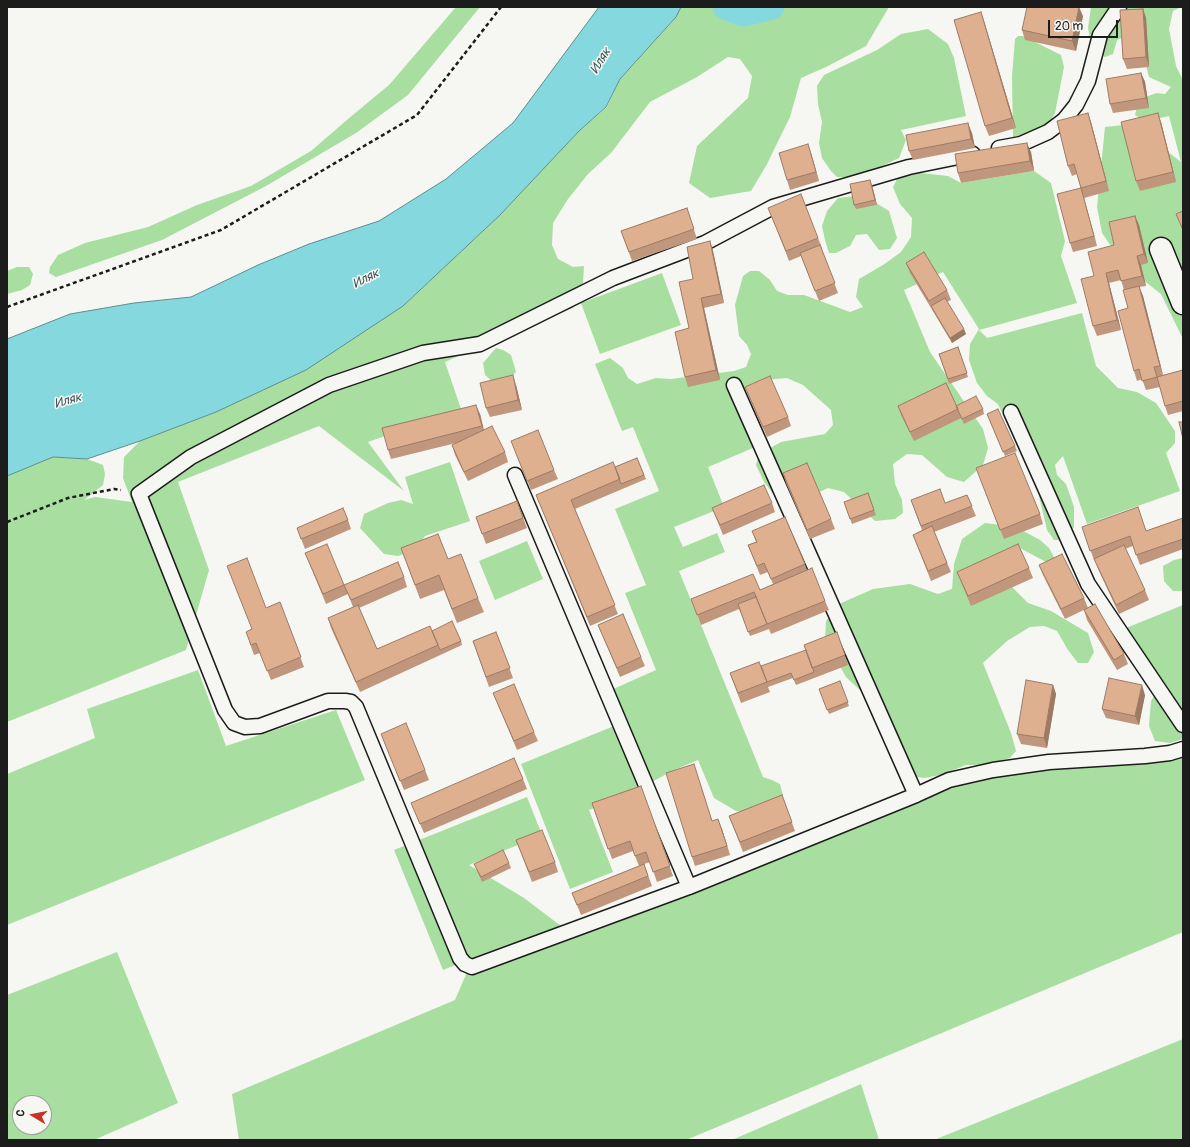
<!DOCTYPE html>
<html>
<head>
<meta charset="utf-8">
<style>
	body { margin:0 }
	#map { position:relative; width:1190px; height:1147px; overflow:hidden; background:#f6f6f2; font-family:Pangolin,sans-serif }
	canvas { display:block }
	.frame { position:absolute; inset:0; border:8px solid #1c1c1c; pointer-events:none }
	.north { position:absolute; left:12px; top:1095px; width:40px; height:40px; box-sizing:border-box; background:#f6f6f2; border:1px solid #9f9f9c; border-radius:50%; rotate:280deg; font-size:11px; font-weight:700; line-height:16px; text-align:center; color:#1c1c1c }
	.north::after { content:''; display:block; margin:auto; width:14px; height:18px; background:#c8321e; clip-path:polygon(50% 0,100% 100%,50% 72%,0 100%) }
	.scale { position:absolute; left:1048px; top:20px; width:70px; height:18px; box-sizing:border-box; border:2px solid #1c1c1c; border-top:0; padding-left:5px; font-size:12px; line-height:14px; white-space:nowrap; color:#1c1c1c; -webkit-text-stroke:3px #f6f6f2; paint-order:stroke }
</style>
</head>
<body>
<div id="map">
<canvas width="1190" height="1147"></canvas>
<div class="frame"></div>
<div class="north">С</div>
<div class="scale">20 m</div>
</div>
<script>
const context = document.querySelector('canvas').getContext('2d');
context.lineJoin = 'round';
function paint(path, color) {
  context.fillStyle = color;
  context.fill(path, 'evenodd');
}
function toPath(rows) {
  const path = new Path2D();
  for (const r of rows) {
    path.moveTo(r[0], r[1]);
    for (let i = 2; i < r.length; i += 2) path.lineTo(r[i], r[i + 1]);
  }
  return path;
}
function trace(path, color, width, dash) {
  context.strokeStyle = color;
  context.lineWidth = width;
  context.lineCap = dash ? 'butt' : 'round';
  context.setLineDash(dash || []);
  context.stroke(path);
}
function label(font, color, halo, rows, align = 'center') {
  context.font = font + ' Pangolin,sans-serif';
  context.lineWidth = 3;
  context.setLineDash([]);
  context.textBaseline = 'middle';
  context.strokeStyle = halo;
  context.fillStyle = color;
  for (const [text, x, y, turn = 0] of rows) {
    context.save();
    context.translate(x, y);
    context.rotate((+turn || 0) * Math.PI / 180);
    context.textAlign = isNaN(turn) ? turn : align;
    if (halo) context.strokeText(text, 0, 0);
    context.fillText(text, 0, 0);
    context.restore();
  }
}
const green = toPath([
	[456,7,480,7,408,95,356,133,266,186,162,240,56,277,49,273,50,267,58,255,85,243,148,227,197,205,251,186,311,151,348,119,389,85],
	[679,7,889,7,866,46,826,67,801,78,790,117,766,166,751,191,710,198,689,183,697,146,748,98,752,76,740,59,728,57,697,77,650,102,611,153,588,174,568,199,553,223,552,245,558,259,573,267,584,266,583,283,573,308,508,334,445,362,461,409,368,442,404,491,319,426,178,482,209,570,186,650,7,722,7,476,53,457,87,459,103,465,105,474,103,485,84,500,95,497,132,502,123,478,124,457,140,441,216,412,403,306,500,215,579,131,607,107,620,79,672,22],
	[1091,7,1181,7,1173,11,1169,29,1176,66,1183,80,1183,339,1161,294,1124,265,1102,233,1097,207,1105,127,1124,125,1153,140,1181,162,1169,116,1145,121,1135,115,1139,99,1157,93,1165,94,1171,87,1149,77,1140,43,1131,34,1117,40,1113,54,1105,57,1092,49,1088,28],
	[928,29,948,44,954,58,966,116,901,130,906,140,899,158,878,168,851,177,837,177,831,171,822,158,819,143,822,122,818,104,817,86,824,75,877,50,901,34],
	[1018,36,1023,36,1061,55,1064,67,1055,113,1034,148,1027,149,1021,149,1013,137,1012,76,1015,39],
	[1034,171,1051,183,1065,241,1061,256,1077,303,979,330,987,338,1082,313,1096,366,1118,388,1137,392,1156,403,1175,431,1175,443,1166,453,1180,491,1087,524,1063,456,1055,465,1057,475,1066,484,1074,507,1074,527,1062,540,1054,540,1047,530,1038,492,998,404,987,396,977,383,969,360,970,344,979,329,943,272,904,290,930,352,983,429,988,448,983,465,964,482,947,477,922,455,907,454,893,464,895,484,902,500,903,513,895,519,875,521,844,492,828,488,807,498,774,495,764,482,756,465,759,454,781,442,825,434,833,425,831,410,803,385,787,378,764,380,751,384,745,389,744,393,767,442,708,467,724,507,674,527,683,547,717,533,725,552,679,571,763,777,772,780,780,784,783,795,774,804,753,813,736,811,714,798,698,760,672,771,639,789,589,810,613,872,570,889,521,764,614,726,602,694,656,670,625,593,646,585,615,509,659,491,633,427,622,431,595,364,610,358,623,368,628,378,637,384,656,378,671,379,734,371,746,367,751,354,747,345,739,336,735,305,743,276,750,271,759,271,770,280,777,291,788,295,804,295,850,312,863,307,856,297,859,279,883,265,901,252,911,237,912,218,900,204,893,187,898,177,911,172,948,176,961,183],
	[863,195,889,211,897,238,890,249,879,250,867,234,856,235,850,246,836,253,829,253,825,240,822,226,827,211,838,198],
	[17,267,29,267,33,274,30,285,22,290,7,294,7,271],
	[662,273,681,325,600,354,581,303],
	[496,348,503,350,511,355,516,372,506,382,494,383,485,375,483,363],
	[450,462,470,521,425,536,416,549,398,556,384,554,360,528,364,514,388,503,401,500,413,504,405,477],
	[985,523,1016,527,1040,540,1049,548,1055,559,1048,563,1018,547,1004,550,998,558,1006,581,1028,603,1051,611,1088,633,1094,652,1088,663,1078,663,1068,650,1057,631,1044,626,1030,627,1007,641,983,663,1011,733,1016,751,1010,758,984,765,966,765,941,775,924,778,899,774,892,761,865,695,846,677,825,639,826,621,839,604,873,589,910,584,938,594,952,589,954,564,962,539],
	[527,541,543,579,495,600,479,561],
	[1183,558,1183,591,1173,591,1164,581,1163,566,1174,560],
	[1183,605,1183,739,1170,743,1155,741,1149,726,1151,701,1163,681,1126,628],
	[198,670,226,746,336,710,365,780,7,925,7,774,95,738,87,709],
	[1183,750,1183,932,686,1140,239,1140,232,1094,455,1000,467,972,981,771],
	[527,797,542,835,469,865,524,898,561,926,477,956,443,970,394,850],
	[117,952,178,1103,94,1140,7,1140,7,995],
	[20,1103,44,1103,44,1127,20,1127],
	[1183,1039,1183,1140,934,1140],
	[861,1084,879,1140,732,1140]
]);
const water = toPath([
	[599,7,681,7,676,17,620,79,606,107,579,131,500,215,403,306,306,370,216,412,140,441,87,459,53,457,7,476,7,339,70,314,134,303,191,297,258,265,309,244,379,221,446,179,513,123,599,7]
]);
const canal = toPath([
	[725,7,743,14,772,7]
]);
const path = toPath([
	[7,307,221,230,417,115,501,7],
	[7,522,68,498,114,489,121,490]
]);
const lane = toPath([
	[999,148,1021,144,1048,132,1064,120,1076,105,1088,81,1100,35,1119,7],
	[973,154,909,167,773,207,705,243,613,278,480,344,423,353,329,385,191,457,139,494,225,710,234,723,245,727,260,726,328,701,345,701,351,702,356,707,460,958,465,964,472,967,689,887,916,795,949,780,993,770,1049,762,1145,756,1170,753,1183,749],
	[734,385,916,795],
	[1011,412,1088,584,1183,725],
	[515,475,689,887]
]);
const street = toPath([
	[1161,249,1183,303]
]);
const wall = toPath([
	[1143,9,1146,18,1149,67,1127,69,1123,59],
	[981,12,984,21,1016,128,989,136,985,126],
	[1083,16,1076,51,1025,40,1022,30],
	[1141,73,1145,82,1149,108,1113,113,1110,104],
	[1091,122,1109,191,1084,198,1081,188,1077,174,1072,176,1068,166],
	[1161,122,1176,182,1140,191,1136,181],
	[972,133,975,148,913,160,909,151],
	[1031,152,1034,171,961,183,958,173],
	[811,153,819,181,790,190,787,180],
	[872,185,877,205,856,209,854,205],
	[1081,188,1084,198,1097,246,1073,252,1070,243],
	[687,208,697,239,632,261,621,231],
	[1135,216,1139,225,1148,263,1141,265,1146,286,1139,287,1143,296,1163,375,1183,370,1183,411,1168,415,1165,406,1160,387,1146,390,1142,379,1137,381,1134,371,1128,308,1124,290,1121,280,1109,283,1121,330,1097,336,1093,326,1094,276,1114,245],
	[772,217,818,238,822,248,821,248,838,293,819,301,801,256,789,261],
	[710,241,713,251,724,303,704,308,720,380,688,387,685,377,689,328],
	[906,263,947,290,951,300,947,302,966,334,952,343,910,273],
	[958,347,968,377,949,384,939,354],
	[516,385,522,410,490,417,486,408],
	[745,387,788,417,791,426,767,437,749,397],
	[898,406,956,406,983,409,984,414,964,424,960,416,961,418,914,441,901,415],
	[480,414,484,430,505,452,508,462,468,481,455,455,452,445,456,443,391,459,388,450],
	[987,414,1015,446,1017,451,1005,456],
	[515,450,554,470,558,479,531,490],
	[637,458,646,479,575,509,618,614,590,626,536,495,615,467],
	[783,473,831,519,835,529,810,539,786,483],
	[980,478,1040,514,1043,524,1004,539],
	[868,493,876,515,852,524,844,502],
	[967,495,976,516,934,532,951,572,931,581,913,535,922,530,911,500,945,503],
	[517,501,527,528,486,544,476,517],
	[772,503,775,512,723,535,712,508],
	[1183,518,1183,549,1140,565,1133,546,1125,549,1145,590,1149,600,1119,614,1098,569,1095,560,1094,560,1082,527,1146,531],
	[348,520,351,529,305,549,297,528],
	[752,531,805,564,807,571,825,601,829,610,771,634,769,629,750,636,739,609,701,625,691,599,760,590,773,584,768,572,760,575,748,545,756,542],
	[401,548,448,559,478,598,484,612,457,623,444,590,420,599],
	[305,553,344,585,404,577,407,587,359,608,377,649,432,631,461,641,462,645,360,692,331,628,328,618,353,607,348,594,326,604],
	[1039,565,1084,598,1088,608,1065,619,1043,575],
	[1029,568,1033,578,971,606,957,572],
	[280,602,304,667,271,680,260,653,254,655,249,641,251,629,266,608],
	[1084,610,1124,654,1128,664,1117,670,1087,620],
	[598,625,641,657,645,666,620,677],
	[496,632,513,678,489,687,473,641],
	[837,632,848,665,796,685,793,678,768,687,770,692,741,703,730,673,762,671,806,650],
	[840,681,849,706,829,714,819,689],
	[1053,685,1056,694,1047,748,1021,744,1017,734],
	[493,693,534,732,538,741,517,750],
	[1145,695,1139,725,1106,718,1102,709],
	[381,734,425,770,429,780,404,790],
	[697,774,712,821,722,829,730,855,695,866,692,857],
	[523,779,527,789,424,833,411,803],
	[641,786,673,876,657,882,650,862,644,864,652,886,581,915,572,893,639,866,633,851,612,859,592,803],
	[782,795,795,831,743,852,729,816],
	[516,840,555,862,558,872,532,882],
	[509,863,511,868,482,882,474,864]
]);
const shadedWall = toPath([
	[1079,7,1083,16,1076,51,1072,41],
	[1143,9,1146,18,1149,67,1146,57],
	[981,12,984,21,1016,128,1012,118],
	[1141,73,1145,82,1149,108,1146,98],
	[1088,113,1091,122,1109,191,1106,181],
	[1158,113,1161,122,1176,182,1173,172],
	[968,123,972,133,975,148,971,139],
	[1027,143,1031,152,1034,171,1030,161],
	[808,144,811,153,819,181,816,172],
	[870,180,872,185,877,205,875,200],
	[1081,188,1084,198,1097,246,1094,236],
	[1135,216,1139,225,1148,263,1144,254],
	[710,241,713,251,724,303,721,294],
	[1137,256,1141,265,1146,286,1142,276],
	[1106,273,1109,283,1121,330,1117,320],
	[1139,286,1143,296,1163,375,1160,366],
	[701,298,704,308,720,380,716,370],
	[964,329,966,334,952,343,950,338],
	[513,375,516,385,522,410,518,400],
	[476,405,480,414,485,436,482,426],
	[1053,685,1056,694,1047,748,1044,738],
	[1142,685,1145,695,1139,725,1135,716],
	[718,819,722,829,730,855]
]);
const building = toPath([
	[1027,7,1079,7,1072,41,1022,30,1027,7],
	[1143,9,1146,57,1123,59,1120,10,1143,9],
	[981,12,1012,118,985,126,954,20,981,12],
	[1141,73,1146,98,1110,104,1106,79,1141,73],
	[1088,113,1106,181,1081,188,1074,164,1068,166,1057,121,1088,113],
	[1158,113,1173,172,1136,181,1121,122,1158,113],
	[968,123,971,139,909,151,906,135,968,123],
	[1027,143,1030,161,958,173,955,154,1027,143],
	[808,144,816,172,787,180,779,153,808,144],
	[870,180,875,200,854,205,850,184,870,180],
	[1081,188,1094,236,1070,243,1057,194,1081,188],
	[801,194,818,238,786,251,768,208,801,194],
	[687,208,694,229,629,252,621,231,687,208],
	[1183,211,1183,230,1176,214,1183,211],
	[1135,216,1144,254,1137,256,1142,276,1121,281,1118,270,1106,273,1117,320,1093,326,1081,279,1094,276,1088,252,1114,245,1109,222,1135,216],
	[710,241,721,294,701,298,716,370,685,377,675,332,689,328,679,282,693,279,687,247,710,241],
	[820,245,835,283,815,291,800,253,820,245],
	[924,252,947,290,929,301,906,263,924,252],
	[1139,286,1160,366,1154,367,1157,377,1142,381,1139,369,1134,371,1118,311,1128,308,1123,290,1139,286],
	[945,298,964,329,950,338,931,306,945,298],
	[958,347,967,373,948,379,939,354,958,347],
	[1183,370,1183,401,1165,406,1157,377,1183,370],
	[513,375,518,400,486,408,480,383,513,375],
	[770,376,788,417,763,427,745,387,770,376],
	[946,383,958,409,910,432,898,406,946,383],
	[976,396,983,409,962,419,956,406,976,396],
	[476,405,482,426,388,450,382,428,476,405],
	[998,409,1015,446,1003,452,987,414,998,409],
	[1179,422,1183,422,1183,439,1179,422],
	[492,426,505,452,464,472,452,445,492,426],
	[538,430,554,470,527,481,511,441,538,430],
	[1015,453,1040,514,1000,530,976,468,1015,453],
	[637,458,644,475,621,484,615,467,637,458],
	[613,462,620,479,571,500,615,605,587,617,536,495,613,462],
	[807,463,831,519,807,530,783,473,807,463],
	[764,485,772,503,720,525,712,508,764,485],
	[940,489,945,503,967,495,972,506,921,526,911,500,940,489],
	[868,493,874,510,850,519,844,502,868,493],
	[517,501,523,518,482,534,476,517,517,501],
	[1138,507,1146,531,1183,518,1183,539,1136,555,1130,536,1090,551,1082,527,1138,507],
	[343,508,348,520,301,539,297,528,343,508],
	[785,517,805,564,771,579,764,563,757,566,748,545,757,542,752,531,785,517],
	[932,526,947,563,928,571,913,535,932,526],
	[438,534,448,559,461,554,478,598,452,609,439,575,415,585,401,548,438,534],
	[327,544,344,585,323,594,305,553,327,544],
	[1018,544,1029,568,968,596,957,572,1018,544],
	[1124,545,1145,590,1116,605,1094,559,1124,545],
	[1062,554,1084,598,1061,609,1039,565,1062,554],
	[247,558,266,608,280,602,301,657,267,671,256,643,251,645,246,632,252,629,227,566,247,558],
	[398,562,404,577,351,600,344,585,398,562],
	[812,568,825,601,767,624,754,592,697,615,691,599,753,574,760,590,812,568],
	[756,597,767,624,748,632,738,604,756,597],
	[1095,604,1124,654,1114,660,1084,610,1095,604],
	[358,605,377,649,430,626,438,645,356,682,328,618,358,605],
	[623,614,641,657,617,668,598,625,623,614],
	[452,621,461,641,440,650,432,631,452,621],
	[496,632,510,668,486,677,473,641,496,632],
	[837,632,845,655,812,668,804,645,837,632],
	[806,650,814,672,794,680,791,673,767,682,761,666,806,650],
	[759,662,767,682,738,693,730,673,759,662],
	[1109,678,1142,685,1135,716,1102,709,1109,678],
	[1026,680,1053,685,1044,738,1017,734,1026,680],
	[840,681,848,702,827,710,819,689,840,681],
	[514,684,534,732,514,741,493,693,514,684],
	[406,723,425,770,400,781,381,734,406,723],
	[514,758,523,779,420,824,411,803,514,758],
	[694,764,712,821,718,819,727,846,692,857,666,773,694,764],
	[641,786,670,866,653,872,646,852,635,856,630,841,608,849,592,803,641,786],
	[782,795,792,822,740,842,729,816,782,795],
	[542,830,555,862,529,872,516,840,542,830],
	[503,850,509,863,481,877,474,864,503,850],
	[644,864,648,876,577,905,572,893,644,864]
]);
const waterNames = [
	["Иляк",601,61,-59],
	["Иляк",366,279,-27],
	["Иляк",68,401,-16]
];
paint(green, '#a8dea0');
paint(water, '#86d8df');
trace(water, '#5c8d91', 1);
trace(canal, '#86d8df', 25);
trace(lane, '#1c1c1c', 17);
trace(street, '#1c1c1c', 25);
trace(path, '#1c1c1c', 2.5, [4, 3]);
trace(lane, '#f6f6f2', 14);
trace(street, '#f6f6f2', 22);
paint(wall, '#c0977c');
paint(shadedWall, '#9c7b65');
paint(building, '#dfb090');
trace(building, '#9c7b65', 1);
label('italic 13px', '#3c5456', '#f6f6f2', waterNames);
</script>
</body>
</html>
